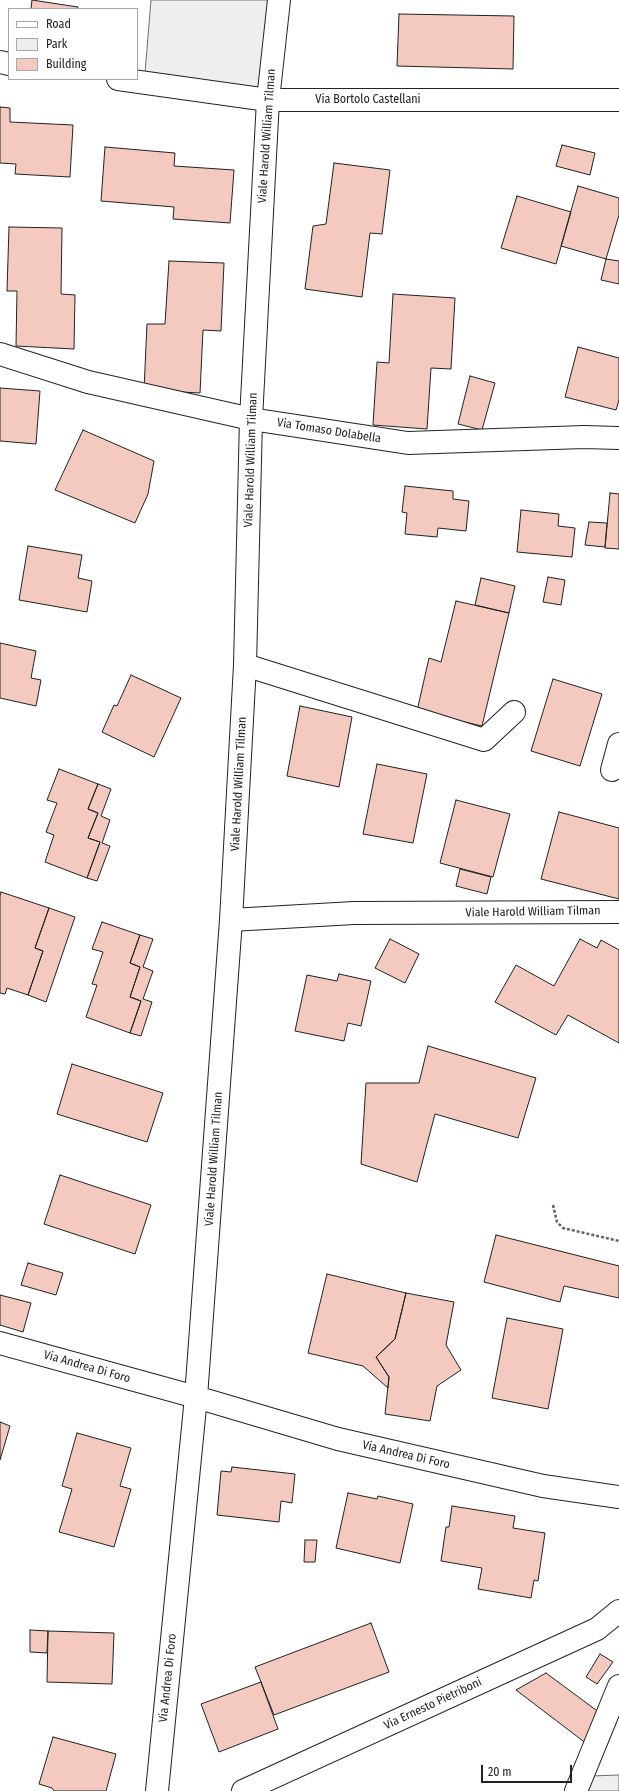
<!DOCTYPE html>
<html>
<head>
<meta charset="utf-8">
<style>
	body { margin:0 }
	#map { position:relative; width:619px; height:1791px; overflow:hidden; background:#fff; font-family:"Fira Sans Condensed",sans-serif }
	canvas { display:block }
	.legend { position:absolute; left:8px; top:8px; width:130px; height:72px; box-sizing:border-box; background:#fff; border:1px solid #a7a7a7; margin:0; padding:5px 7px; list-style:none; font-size:12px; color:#222 }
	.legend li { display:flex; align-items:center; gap:8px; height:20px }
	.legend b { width:20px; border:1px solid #a7a7a7 }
	.scale { position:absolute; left:481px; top:1765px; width:91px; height:18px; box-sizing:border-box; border:2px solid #222; border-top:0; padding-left:5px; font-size:12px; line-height:14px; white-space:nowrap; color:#222; -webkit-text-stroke:3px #fff; paint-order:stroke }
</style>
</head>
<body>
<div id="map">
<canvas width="619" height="1791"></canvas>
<ul class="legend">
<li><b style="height:5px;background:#fff"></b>Road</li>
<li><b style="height:11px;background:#eee"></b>Park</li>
<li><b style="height:11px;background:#f3c9c0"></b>Building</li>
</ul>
<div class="scale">20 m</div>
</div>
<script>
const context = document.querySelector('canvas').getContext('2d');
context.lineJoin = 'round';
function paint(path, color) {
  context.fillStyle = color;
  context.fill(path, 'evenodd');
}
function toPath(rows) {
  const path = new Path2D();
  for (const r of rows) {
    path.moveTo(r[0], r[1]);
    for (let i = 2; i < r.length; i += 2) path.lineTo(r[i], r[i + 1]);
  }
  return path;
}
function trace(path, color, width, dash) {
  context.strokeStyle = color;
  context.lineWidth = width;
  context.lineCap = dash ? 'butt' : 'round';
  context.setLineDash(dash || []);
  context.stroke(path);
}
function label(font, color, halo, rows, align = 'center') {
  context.font = font + ' "Fira Sans Condensed",sans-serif';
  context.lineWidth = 3;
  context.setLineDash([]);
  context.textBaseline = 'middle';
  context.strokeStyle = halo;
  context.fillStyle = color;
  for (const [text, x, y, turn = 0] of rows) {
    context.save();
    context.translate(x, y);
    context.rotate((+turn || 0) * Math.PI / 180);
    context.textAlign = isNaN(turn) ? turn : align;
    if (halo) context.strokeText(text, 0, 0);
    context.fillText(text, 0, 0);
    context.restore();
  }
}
const green = toPath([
	[151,0,275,0,260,90,145,73,151,0],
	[619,1775,619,1791,585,1791,590,1776,619,1775]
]);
const building = toPath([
	[32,0,78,7,77,9,31,9,32,0],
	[399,14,514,16,513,69,397,66,399,14],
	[0,107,10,108,10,122,73,125,70,177,15,174,16,164,0,163,0,107],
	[562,145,595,153,590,175,556,166,562,145],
	[105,147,175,153,174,166,234,170,230,223,173,219,174,207,101,201,105,147],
	[334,163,390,170,382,234,370,233,362,297,305,289,313,226,326,224,334,163],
	[578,186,619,198,619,215,606,259,561,246,578,186],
	[517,196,571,212,556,264,501,248,517,196],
	[9,227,62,228,61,294,75,295,74,349,16,346,17,291,7,291,9,227],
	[606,259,619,261,619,284,601,280,606,259],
	[169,261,224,263,221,331,203,330,200,393,144,390,147,324,165,324,169,261],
	[393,294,455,298,451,369,431,368,427,429,373,425,377,362,389,363,393,294],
	[578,347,619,358,619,400,616,410,565,397,578,347],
	[470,376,495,383,482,430,458,424,470,376],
	[0,388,40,391,36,444,0,441,0,388],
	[83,430,154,461,148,494,135,523,55,490,83,430],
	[405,486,453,491,453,499,469,501,466,531,438,528,437,537,405,534,407,513,402,512,405,486],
	[610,493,619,494,619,549,605,548,610,493],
	[521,510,559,514,558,526,575,528,572,557,517,552,521,510],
	[589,522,607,523,605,547,585,545,589,522],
	[28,546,82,555,78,578,92,581,87,612,19,600,28,546],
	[548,577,565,580,561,605,543,602,548,577],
	[481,578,515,586,509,613,475,605,481,578],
	[456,601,509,613,482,726,417,711,429,658,441,662,456,601],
	[0,643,36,651,31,678,41,680,36,706,0,698,0,643],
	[131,675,181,698,154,757,102,732,114,705,117,706,131,675],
	[553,679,602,694,580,766,531,751,553,679],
	[300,706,352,717,339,787,287,776,300,706],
	[377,764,427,774,413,843,363,834,377,764],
	[59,769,98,784,88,809,98,813,88,838,100,842,87,878,45,862,54,835,46,832,57,803,47,800,59,769],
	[98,784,111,789,101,816,110,820,102,843,110,846,97,881,87,878,100,842,88,838,98,813,88,809,98,784],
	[456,800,510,814,493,877,440,863,456,800],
	[559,812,619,828,619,899,541,879,559,812],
	[460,869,491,877,487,894,456,886,460,869],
	[1,892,49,908,35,948,43,951,28,995,7,988,5,994,0,993,0,896,1,892],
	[49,908,75,917,46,1002,28,995,43,951,35,948,49,908],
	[102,922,140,935,130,963,140,967,130,997,141,1001,130,1033,86,1017,97,985,92,984,103,952,92,949,102,922],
	[140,935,153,939,143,967,153,971,143,999,152,1002,141,1036,130,1033,141,1001,130,997,140,967,130,963,140,935],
	[390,939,419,954,405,983,375,968,390,939],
	[580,939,597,948,601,940,619,950,619,1043,568,1015,556,1035,495,1002,516,965,554,986,580,939],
	[339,974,371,981,361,1026,348,1023,344,1041,295,1031,307,975,337,981,339,974],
	[428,1046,536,1078,518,1138,435,1114,417,1182,361,1164,366,1083,419,1083,428,1046],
	[72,1064,163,1093,147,1142,57,1114,72,1064],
	[60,1175,151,1205,135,1254,44,1224,60,1175],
	[496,1235,619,1266,619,1298,564,1286,560,1302,484,1282,496,1235],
	[28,1263,63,1273,56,1295,21,1285,28,1263],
	[327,1274,406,1293,395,1339,376,1357,389,1377,388,1388,363,1366,308,1353,327,1274],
	[406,1293,454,1302,446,1345,461,1370,437,1386,430,1421,385,1414,389,1377,376,1357,395,1339,406,1293],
	[0,1295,31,1303,23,1332,0,1325,0,1295],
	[507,1318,563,1329,548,1409,492,1398,507,1318],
	[0,1422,10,1426,0,1460,0,1422],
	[77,1433,131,1448,120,1486,131,1489,114,1547,59,1532,72,1489,62,1486,77,1433],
	[232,1467,295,1474,292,1503,281,1501,279,1522,217,1515,221,1471,231,1472,232,1467],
	[348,1493,377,1499,378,1496,413,1504,400,1563,336,1548,348,1493],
	[452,1506,515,1516,513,1528,545,1533,538,1581,534,1580,531,1598,478,1589,482,1568,441,1561,446,1527,449,1527,452,1506],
	[305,1540,317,1540,315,1562,304,1562,305,1540],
	[371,1623,389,1672,274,1715,255,1667,371,1623],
	[30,1630,48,1631,47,1653,30,1652,30,1630],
	[48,1631,114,1633,112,1684,47,1682,48,1631],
	[600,1654,613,1662,597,1684,586,1677,600,1654],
	[546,1673,600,1713,587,1744,516,1690,546,1673],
	[261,1682,278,1729,219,1752,201,1704,261,1682],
	[53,1737,116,1754,106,1791,54,1791,52,1788,39,1784,53,1737]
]);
const path = toPath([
	[553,1205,557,1222,563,1228,619,1241]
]);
const street = toPath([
	[0,62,9,64],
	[118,79,268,100,619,100],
	[0,354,88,382,251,419,408,443,584,437,619,438],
	[245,665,484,740,514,712],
	[612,770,619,744],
	[231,920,354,913,619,912],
	[157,1791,196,1397],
	[243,1791,597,1629,619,1611],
	[576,1791,619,1686]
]);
const secondary = toPath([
	[0,1343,196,1397,338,1439,543,1486,619,1497],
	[196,1397,231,920,245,665,251,419,268,100,279,0]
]);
const streetNames = [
	["Via Bortolo Castellani",368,100],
	["Viale Harold William Tilman",267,136,-86],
	["Via Tomaso Dolabella",329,431,9],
	["Viale Harold William Tilman",251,460,-88],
	["Viale Harold William Tilman",239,784,-87],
	["Viale Harold William Tilman",533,912,-1],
	["Viale Harold William Tilman",214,1159,-86],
	["Via Andrea Di Foro",87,1367,16],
	["Via Andrea Di Foro",406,1455,13],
	["Via Andrea Di Foro",168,1678,-84],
	["Via Ernesto Pietriboni",433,1704,-25]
];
paint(green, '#eee');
trace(green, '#6f6f6f', 1);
paint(building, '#f3c9c0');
trace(building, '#222', 1);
trace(street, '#222', 24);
trace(secondary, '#222', 24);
trace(path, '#646464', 2.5, [3, 2]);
trace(street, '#fff', 22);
trace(secondary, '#fff', 22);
label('12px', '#222', '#fff', streetNames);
</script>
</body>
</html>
